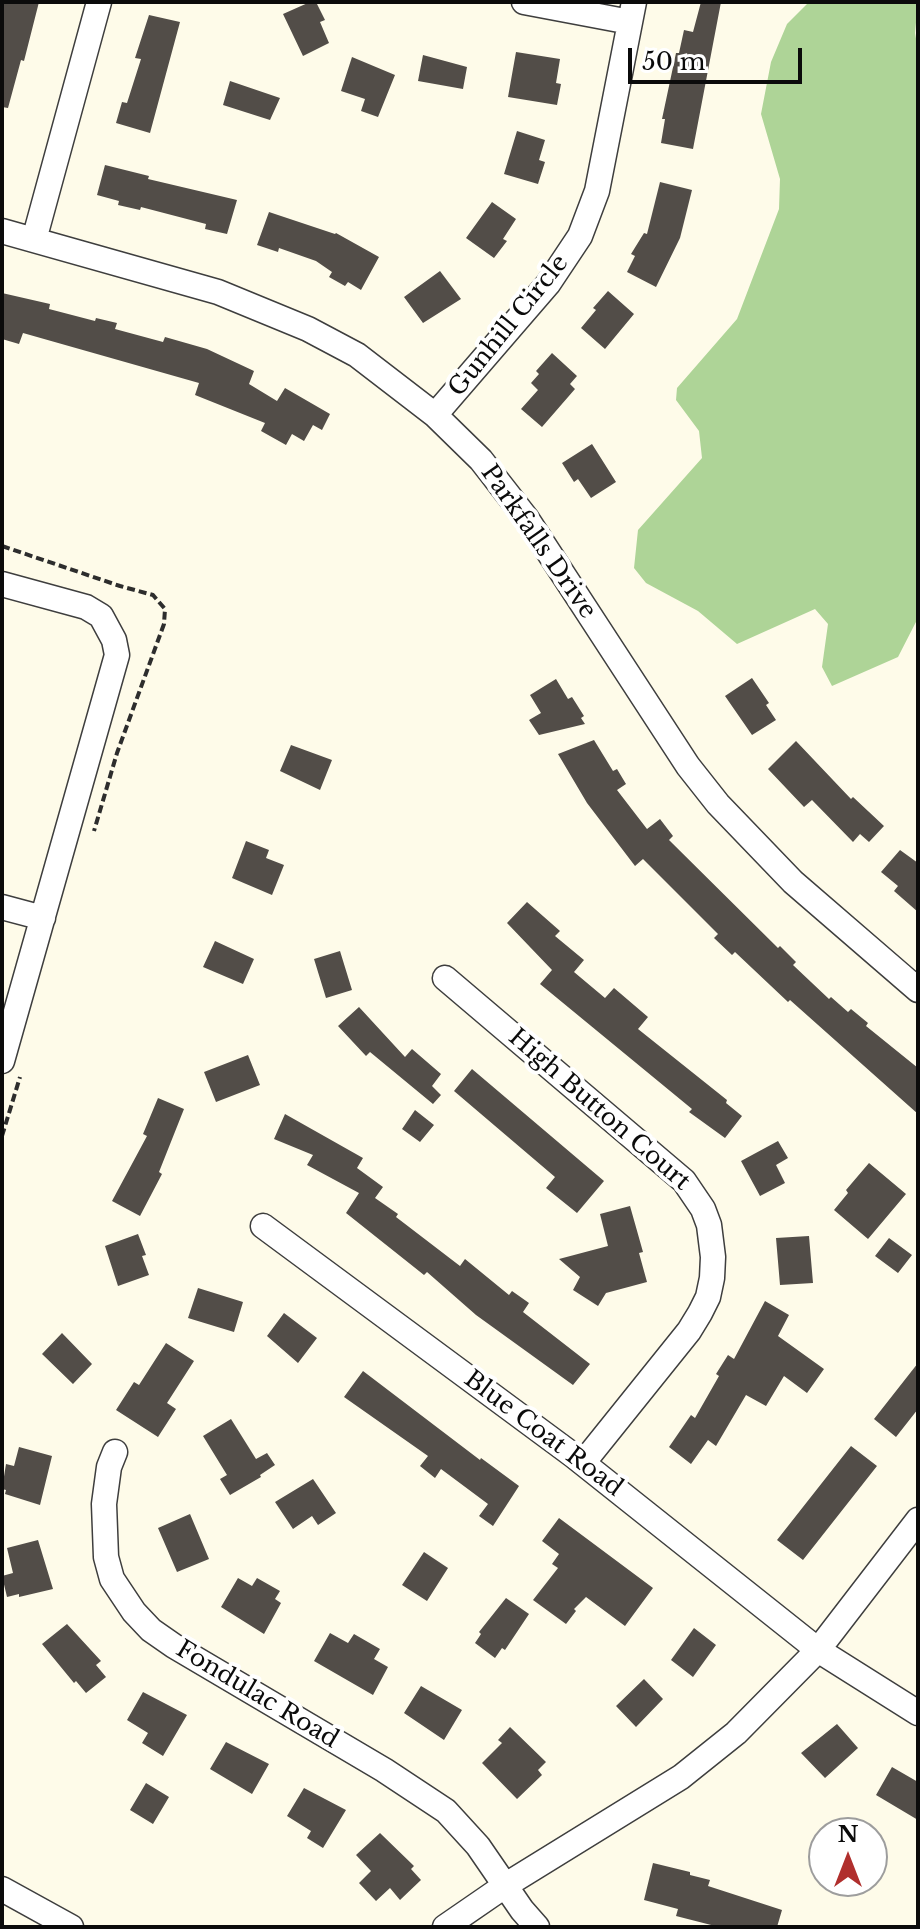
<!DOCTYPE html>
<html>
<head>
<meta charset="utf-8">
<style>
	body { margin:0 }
	#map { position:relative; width:920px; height:1929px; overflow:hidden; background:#fefbe9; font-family:"Libre Baskerville",serif }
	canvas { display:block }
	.frame { position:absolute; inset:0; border:4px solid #0b0b0b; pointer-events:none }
	.north { position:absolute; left:808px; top:1817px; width:80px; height:80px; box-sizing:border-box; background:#fff; border:2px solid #9d9d9d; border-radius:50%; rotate:0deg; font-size:22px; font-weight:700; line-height:32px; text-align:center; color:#0b0b0b }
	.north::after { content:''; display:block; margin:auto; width:28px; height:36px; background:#b02f2d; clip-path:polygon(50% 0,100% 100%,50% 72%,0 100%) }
	.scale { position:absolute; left:628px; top:48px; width:174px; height:36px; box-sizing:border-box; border:4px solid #0b0b0b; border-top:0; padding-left:10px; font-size:24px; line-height:28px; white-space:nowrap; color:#0b0b0b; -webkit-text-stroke:6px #fff; paint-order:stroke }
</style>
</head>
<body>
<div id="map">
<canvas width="920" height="1929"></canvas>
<div class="frame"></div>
<div class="north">N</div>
<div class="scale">50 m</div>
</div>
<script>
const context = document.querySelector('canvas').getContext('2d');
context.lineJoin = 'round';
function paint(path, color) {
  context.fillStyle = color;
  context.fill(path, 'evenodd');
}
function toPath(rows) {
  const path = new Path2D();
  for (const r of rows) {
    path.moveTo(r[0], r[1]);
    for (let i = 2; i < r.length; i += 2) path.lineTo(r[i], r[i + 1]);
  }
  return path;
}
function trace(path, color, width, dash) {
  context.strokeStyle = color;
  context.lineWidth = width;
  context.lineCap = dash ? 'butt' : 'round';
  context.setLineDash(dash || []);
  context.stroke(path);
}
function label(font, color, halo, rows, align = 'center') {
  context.font = font + ' "Libre Baskerville",serif';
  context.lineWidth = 8;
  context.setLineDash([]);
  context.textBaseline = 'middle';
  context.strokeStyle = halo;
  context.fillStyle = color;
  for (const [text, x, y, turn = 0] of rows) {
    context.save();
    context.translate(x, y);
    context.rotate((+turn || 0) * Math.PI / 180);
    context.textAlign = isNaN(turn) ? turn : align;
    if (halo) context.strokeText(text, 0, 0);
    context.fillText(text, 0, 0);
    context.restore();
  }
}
const forest = toPath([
	[809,2,918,2,915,33,918,50,918,618,898,657,832,686,822,667,828,624,815,609,737,644,698,611,646,583,634,568,638,530,702,458,699,431,676,400,677,388,737,319,779,209,780,179,761,114,771,62,787,24]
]);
const building = toPath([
	[2,2,39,2,24,61,21,60,8,108,2,107],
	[310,2,316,2,325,20,320,22,329,43,303,56,283,14],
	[701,2,721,2,693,149,661,143,665,119,662,119,676,53,679,53,684,30,693,32],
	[149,15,180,22,150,133,116,123,122,102,127,103,141,59,135,58],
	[516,52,560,59,556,83,561,84,557,105,508,97],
	[423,55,467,67,463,89,418,81],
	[352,57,395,75,378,117,361,111,365,99,341,91],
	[230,81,280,98,270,120,223,105],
	[517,131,545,140,539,160,545,162,538,184,504,174],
	[105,165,149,176,148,179,237,200,227,234,205,229,206,224,141,207,140,210,118,205,119,201,97,195],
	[660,182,692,190,680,238,656,287,627,272,635,256,631,254,644,233,647,234],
	[492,202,516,219,503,239,507,241,494,258,466,238],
	[269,212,335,234,336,233,379,257,361,290,348,282,345,286,329,277,332,272,316,261,279,248,278,252,257,245],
	[440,271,461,299,423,323,404,297],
	[608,291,634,314,605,349,581,328,596,310,593,308],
	[2,293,50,304,49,309,95,321,96,318,117,323,115,329,163,342,165,337,207,349,254,371,249,384,277,401,285,388,330,414,322,430,313,425,304,441,292,434,286,445,261,431,265,423,195,395,199,383,23,333,19,344,2,339],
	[552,353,577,376,570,384,575,389,542,427,521,409,538,390,531,383,539,374,536,371],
	[592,444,616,482,591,498,578,479,574,482,562,463],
	[752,678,769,703,766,705,776,720,752,735,725,696],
	[556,679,568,699,572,697,584,716,581,718,585,724,539,735,529,720,541,713,530,695],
	[594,740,613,771,617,769,626,784,617,790,647,829,660,819,673,836,669,840,778,948,780,946,796,962,793,965,829,999,831,997,848,1012,851,1009,868,1023,866,1026,918,1068,918,1114,790,1000,788,1002,735,952,732,955,714,938,718,934,643,859,635,866,587,803,558,754],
	[796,741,851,799,853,797,884,826,869,842,860,834,853,842,812,800,804,807,768,769],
	[291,745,332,760,320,790,280,771],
	[246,841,269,850,266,858,284,865,272,895,232,878],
	[900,850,918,863,918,912,894,891,898,886,881,872],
	[527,902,560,931,555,936,584,960,574,972,605,998,614,988,648,1017,638,1029,727,1100,726,1103,742,1116,725,1138,689,1112,692,1109,540,984,552,970,507,923],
	[215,941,254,959,243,984,203,967],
	[340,951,352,990,326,998,314,959],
	[359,1007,405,1057,412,1049,441,1074,432,1086,441,1095,433,1104,370,1052,366,1056,338,1026],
	[248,1055,260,1085,216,1102,204,1072],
	[472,1069,604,1181,577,1213,546,1188,555,1177,454,1091],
	[158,1098,184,1109,159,1172,162,1174,140,1216,112,1201,147,1136,143,1134],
	[415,1110,434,1125,420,1142,402,1129],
	[285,1114,363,1158,357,1168,383,1187,375,1198,398,1214,396,1217,460,1266,465,1259,509,1295,512,1291,529,1303,523,1312,590,1364,573,1385,476,1315,427,1272,424,1275,346,1213,359,1193,307,1165,313,1155,274,1139],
	[778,1141,788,1158,776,1165,785,1183,760,1196,741,1161],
	[869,1163,906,1194,868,1239,834,1210,848,1193,846,1190],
	[630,1206,643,1252,639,1253,647,1282,606,1293,598,1306,573,1290,580,1277,559,1259,608,1246,600,1214],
	[138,1234,146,1255,142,1256,149,1275,118,1286,105,1246],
	[809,1236,813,1283,780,1285,776,1238],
	[889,1238,912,1255,898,1273,875,1256],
	[198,1288,243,1302,234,1332,188,1318],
	[765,1301,789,1315,778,1336,824,1369,807,1393,784,1376,766,1406,746,1395,716,1446,708,1440,691,1464,669,1447,691,1415,695,1418,719,1376,716,1374,728,1355,734,1359],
	[284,1313,317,1338,298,1363,267,1336],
	[62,1333,92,1364,73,1384,42,1354],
	[166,1343,194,1361,167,1403,176,1409,158,1437,116,1410,134,1382,139,1385],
	[918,1363,918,1409,896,1437,874,1419],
	[363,1371,480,1460,481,1458,519,1486,493,1526,479,1516,488,1504,441,1469,435,1478,420,1466,428,1456,344,1397],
	[231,1419,256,1459,267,1453,275,1465,260,1475,261,1477,230,1495,220,1479,227,1475,203,1436],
	[851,1446,877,1466,803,1560,777,1540],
	[19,1447,52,1456,40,1505,5,1494,6,1490,2,1489,6,1464,14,1466],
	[313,1479,336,1513,318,1525,312,1516,293,1529,275,1502],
	[190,1514,209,1559,177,1572,158,1528],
	[559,1518,653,1588,625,1626,586,1597,574,1609,576,1611,566,1624,533,1600,558,1568,552,1564,559,1554,542,1541],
	[38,1540,53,1589,19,1597,19,1594,7,1597,2,1576,13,1573,7,1548],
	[424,1552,448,1568,427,1601,402,1585],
	[238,1578,252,1586,257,1578,280,1591,275,1599,281,1603,264,1634,221,1607],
	[506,1598,529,1614,505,1650,502,1648,495,1658,475,1643,481,1634,479,1632],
	[67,1624,101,1661,96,1665,106,1677,86,1693,76,1681,74,1683,42,1644],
	[694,1628,716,1645,693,1677,671,1660],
	[330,1633,348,1643,354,1634,380,1649,374,1659,388,1667,373,1695,314,1661],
	[644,1679,663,1699,636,1727,616,1706],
	[421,1686,462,1710,444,1740,404,1713],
	[143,1692,187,1715,163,1756,142,1743,148,1733,127,1720],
	[837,1724,858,1748,825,1778,801,1753],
	[510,1727,546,1762,538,1770,542,1775,517,1799,482,1763,502,1743,498,1740],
	[226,1742,269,1764,252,1794,210,1769],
	[892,1767,918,1782,918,1820,876,1795],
	[146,1783,169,1797,153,1824,130,1810],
	[304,1788,346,1810,323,1848,307,1838,311,1831,287,1816],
	[380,1833,414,1866,411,1869,421,1880,400,1900,390,1888,376,1901,359,1883,371,1871,356,1855],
	[653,1863,690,1872,690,1875,710,1880,708,1886,782,1910,777,1927,719,1927,676,1916,678,1909,644,1900]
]);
const path = toPath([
	[2,546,120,586,153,595,165,609,164,624,117,753,94,831],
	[2,1136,20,1077]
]);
const minor = toPath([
	[524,2,630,22],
	[2,231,218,292,308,329,357,355,435,415,481,460,527,519,688,766,718,804,793,882,918,990],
	[34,240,99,2],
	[435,415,548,284,580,236,597,191,634,2],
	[2,584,86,607,101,616,114,640,117,655,2,1061],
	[2,907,43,918],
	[445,978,684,1181,703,1209,709,1225,713,1257,712,1278,708,1297,700,1313,689,1331,583,1463],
	[263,1226,574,1456,818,1650,918,1713],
	[115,1452,109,1467,104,1504,106,1557,112,1579,134,1612,151,1630,174,1646,384,1770,446,1811,478,1846,522,1910,537,1927],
	[2,1889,71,1927],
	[445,1927,506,1885,681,1777,736,1733,818,1650,918,1520]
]);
const streetNames = [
	["Gunhill Circle",509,326,-51],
	["Parkfalls Drive",538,542,55],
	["High Button Court",599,1110,41],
	["Blue Coat Road",543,1434,37],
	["Fondulac Road",257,1695,31]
];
paint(forest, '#aed497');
paint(building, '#524d48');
trace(minor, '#3e3e3e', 27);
trace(path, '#2d2d2d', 4, [8, 4]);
trace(minor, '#fff', 24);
label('24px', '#0b0b0b', '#fff', streetNames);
</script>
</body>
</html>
